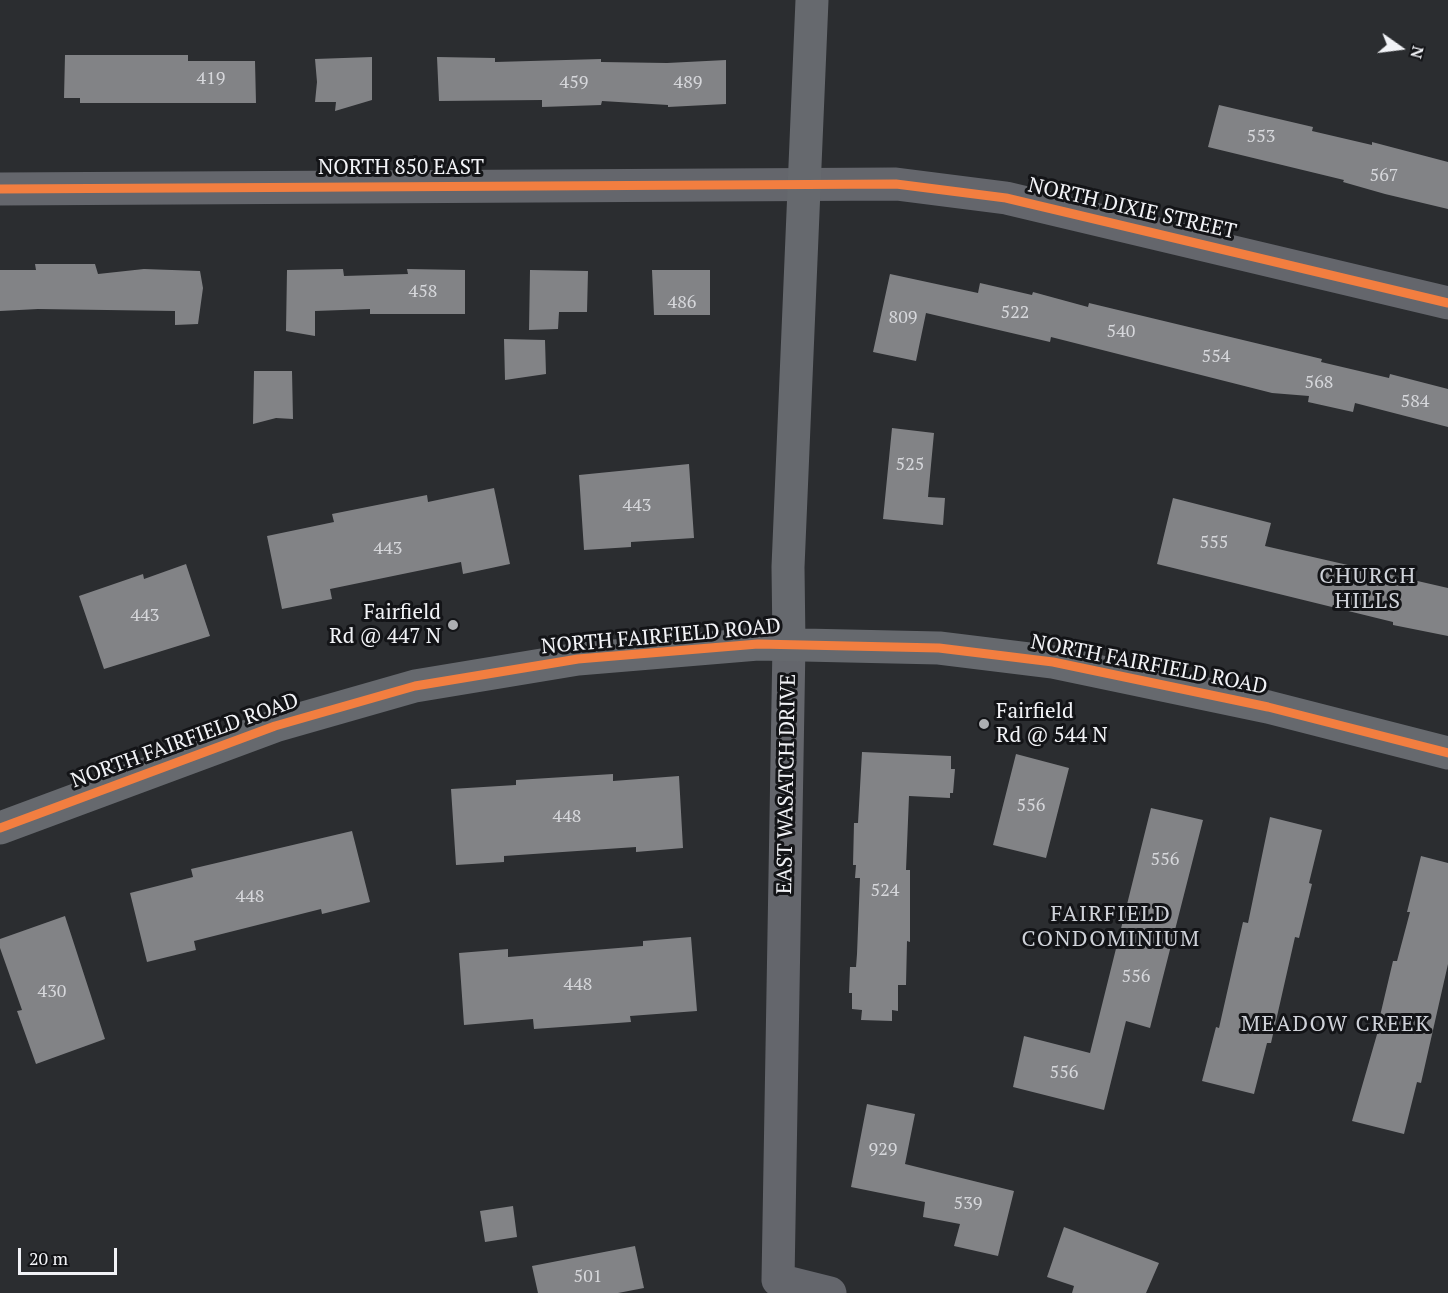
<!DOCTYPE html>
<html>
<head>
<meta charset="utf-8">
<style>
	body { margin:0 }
	#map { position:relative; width:1448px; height:1293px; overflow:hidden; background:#2b2d30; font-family:"PT Serif",serif }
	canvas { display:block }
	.north { position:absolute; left:1370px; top:18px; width:60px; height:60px; -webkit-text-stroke:4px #131417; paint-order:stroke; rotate:104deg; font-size:16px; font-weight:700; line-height:24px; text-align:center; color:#f2f3f7 }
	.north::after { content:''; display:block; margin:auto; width:21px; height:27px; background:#f2f3f7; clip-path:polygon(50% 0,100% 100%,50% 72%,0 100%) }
	.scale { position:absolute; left:18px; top:1248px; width:99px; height:27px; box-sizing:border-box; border:3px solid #f2f3f7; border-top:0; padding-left:8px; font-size:18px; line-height:21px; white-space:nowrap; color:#f2f3f7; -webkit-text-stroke:4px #131417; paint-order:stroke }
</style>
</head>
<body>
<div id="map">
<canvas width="1448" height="1293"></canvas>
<div class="north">N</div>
<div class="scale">20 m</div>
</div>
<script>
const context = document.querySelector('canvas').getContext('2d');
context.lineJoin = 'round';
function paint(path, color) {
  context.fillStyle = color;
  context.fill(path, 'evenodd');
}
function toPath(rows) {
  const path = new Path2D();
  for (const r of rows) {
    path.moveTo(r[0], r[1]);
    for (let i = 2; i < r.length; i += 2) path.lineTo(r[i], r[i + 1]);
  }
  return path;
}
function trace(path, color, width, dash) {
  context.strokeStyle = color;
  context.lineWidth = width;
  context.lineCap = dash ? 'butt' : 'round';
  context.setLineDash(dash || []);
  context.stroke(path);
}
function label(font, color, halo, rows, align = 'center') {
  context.font = font + ' "PT Serif",serif';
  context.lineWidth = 6;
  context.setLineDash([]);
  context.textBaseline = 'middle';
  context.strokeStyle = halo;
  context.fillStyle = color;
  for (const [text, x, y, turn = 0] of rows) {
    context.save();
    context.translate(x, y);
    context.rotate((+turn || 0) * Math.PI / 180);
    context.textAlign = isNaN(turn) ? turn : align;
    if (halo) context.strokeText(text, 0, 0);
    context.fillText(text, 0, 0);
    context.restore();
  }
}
const building = toPath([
	[65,55,188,55,188,61,255,61,256,103,80,103,80,98,64,98],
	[372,57,372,100,335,111,336,102,315,102,317,82,315,59],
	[437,57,495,58,495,62,601,59,601,62,667,63,726,60,726,104,668,107,668,105,602,101,601,105,542,107,542,100,439,101],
	[1219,105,1313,127,1312,131,1372,145,1372,142,1448,162,1448,209,1385,194,1343,182,1344,180,1208,147],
	[35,264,95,264,98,274,144,269,200,271,203,288,198,324,175,325,175,311,38,309,0,311,0,270,36,270],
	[343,269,344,276,408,274,407,269,465,270,465,314,370,314,370,309,315,311,315,336,286,331,287,270],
	[530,270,588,271,587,312,559,312,558,329,529,330],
	[652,270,710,270,710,315,654,315],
	[890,274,978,293,980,283,1032,295,1033,292,1088,307,1089,303,1322,359,1321,362,1389,378,1390,374,1448,389,1448,427,1355,403,1353,412,1308,402,1309,396,1272,393,1051,337,1050,342,926,313,916,361,873,352],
	[504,339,545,340,546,374,505,380],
	[254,371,292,371,293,419,276,418,253,424],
	[892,428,934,433,928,497,945,498,943,525,883,519],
	[689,464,694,538,631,542,631,547,584,550,579,475],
	[494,488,510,564,463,574,461,562,330,589,332,599,282,609,267,536,334,522,332,514,427,495,428,502],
	[1173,498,1271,523,1265,546,1448,588,1448,636,1393,625,1393,622,1157,564],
	[186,564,210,636,104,669,79,596,143,574,144,579],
	[862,752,951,756,951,769,955,769,953,793,950,793,950,798,909,796,906,870,910,870,910,942,907,941,906,985,898,985,898,1011,892,1010,892,1021,861,1020,862,1010,852,1009,852,993,849,993,850,967,856,967,857,954,860,878,855,878,856,865,853,865,854,823,858,823],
	[1016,754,1069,768,1046,858,993,845],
	[613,774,613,781,679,776,683,848,636,852,636,847,504,856,504,862,456,865,451,789,516,785,516,780],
	[1151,808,1203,820,1150,1028,1126,1021,1104,1110,1013,1087,1024,1036,1090,1053],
	[1270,817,1322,830,1309,883,1312,884,1299,938,1295,937,1271,1043,1267,1043,1254,1094,1202,1081,1216,1027,1219,1028,1243,922,1248,923],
	[352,831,370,902,322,914,321,909,194,941,196,950,147,962,130,893,193,877,191,869],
	[1421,856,1448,863,1448,964,1421,1083,1417,1082,1404,1134,1352,1121,1382,1017,1380,1016,1393,961,1397,961,1410,912,1407,912],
	[65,916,105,1039,36,1064,17,1011,22,1010,0,948,0,939],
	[691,937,697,1011,630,1016,631,1022,534,1029,533,1019,464,1025,459,953,508,949,508,957,643,946,643,941],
	[867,1104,915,1114,905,1164,1014,1191,998,1256,954,1246,960,1224,923,1217,925,1202,851,1187],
	[513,1206,517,1237,485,1242,480,1211],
	[1064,1227,1159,1263,1146,1293,1072,1293,1074,1286,1047,1277],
	[635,1246,644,1288,618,1293,538,1293,532,1266]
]);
const street = toPath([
	[0,189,896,184,1006,198,1448,303],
	[778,1280,789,644],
	[778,1280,830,1293]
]);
const secondary = toPath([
	[789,644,788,567,812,0],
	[0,828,275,726,415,686,578,659,758,644,939,648,1053,662,1268,707,1448,753]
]);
const cycleway = toPath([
	[0,189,896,184,1006,198,1448,303],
	[0,828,275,726,415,686,578,659,758,644,939,648,1053,662,1268,707,1448,753]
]);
const markers = [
	[453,625,6,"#acaeb1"],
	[984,724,6,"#acaeb1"]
];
const numberNames = [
	["419",211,79],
	["459",574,83],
	["489",688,83],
	["553",1261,137],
	["567",1384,176],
	["458",423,292],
	["486",682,303],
	["522",1015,313],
	["809",903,318],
	["540",1121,332],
	["554",1216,357],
	["568",1319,383],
	["584",1415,402],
	["525",910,465],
	["443",637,506],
	["555",1214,543],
	["443",388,549],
	["443",145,616],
	["556",1031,806],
	["448",567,817],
	["556",1165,860],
	["524",885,891],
	["448",250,897],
	["556",1136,977],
	["448",578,985],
	["430",52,992],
	["556",1064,1073],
	["929",883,1150],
	["539",968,1204],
	["501",588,1277]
];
const streetNames = [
	["NORTH 850 EAST",401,168],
	["NORTH DIXIE STREET",1132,209,13],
	["NORTH FAIRFIELD ROAD",661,637,-5],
	["NORTH FAIRFIELD ROAD",1149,665,11],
	["NORTH FAIRFIELD ROAD",185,741,-20],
	["EAST WASATCH DRIVE",787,784,-89]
];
const poiNames = [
	["Fairfield",441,613],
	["Rd @ 447 N",441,637],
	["Fairfield",996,712,"left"],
	["Rd @ 544 N",996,736,"left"]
];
const neighbourhoodNames = [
	["CHURCH",1368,577],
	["HILLS",1368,602],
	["FAIRFIELD",1111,915],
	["CONDOMINIUM",1111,940],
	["MEADOW CREEK",1336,1025]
];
paint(building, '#828386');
trace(street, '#64666c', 33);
trace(secondary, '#66696e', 33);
trace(cycleway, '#f27e40', 9);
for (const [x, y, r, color] of markers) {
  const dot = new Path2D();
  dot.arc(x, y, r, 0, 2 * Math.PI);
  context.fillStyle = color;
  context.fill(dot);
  trace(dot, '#131417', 2);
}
label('18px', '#d6d7db', null, numberNames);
label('21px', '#f2f3f7', '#131417', streetNames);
label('21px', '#f2f3f7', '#131417', poiNames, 'right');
context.letterSpacing = '1.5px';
label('22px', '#cfd2d9', '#131417', neighbourhoodNames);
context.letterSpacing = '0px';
</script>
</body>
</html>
